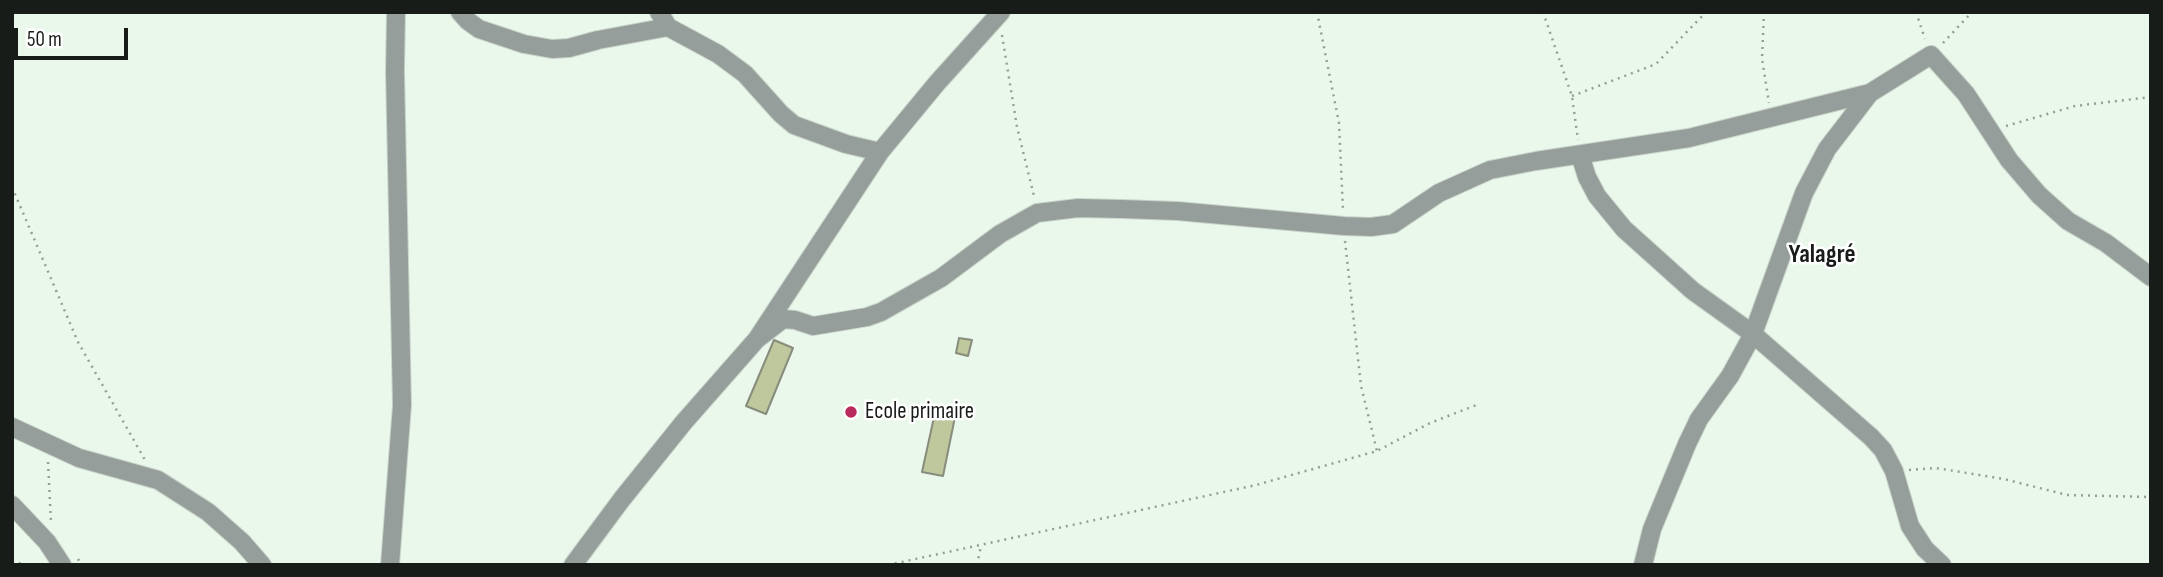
<!DOCTYPE html>
<html>
<head>
<meta charset="utf-8">
<style>
	body { margin:0 }
	#map { position:relative; width:2163px; height:577px; overflow:hidden; background:#eaf7eb; font-family:"Sofia Sans Condensed",sans-serif }
	canvas { display:block }
	.frame { position:absolute; inset:0; border:14px solid #181c18; pointer-events:none }
	.scale { position:absolute; left:14px; top:28px; width:114px; height:32px; box-sizing:border-box; border:4px solid #181c18; border-top:0; padding-left:9px; font-size:21px; line-height:24px; white-space:nowrap; color:#181c18; -webkit-text-stroke:5px #fff; paint-order:stroke }
</style>
</head>
<body>
<div id="map">
<canvas width="2163" height="577"></canvas>
<div class="frame"></div>
<div class="scale">50 m</div>
</div>
<script>
const context = document.querySelector('canvas').getContext('2d');
context.lineJoin = 'round';
function paint(path, color) {
  context.fillStyle = color;
  context.fill(path, 'evenodd');
}
function toPath(rows) {
  const path = new Path2D();
  for (const r of rows) {
    path.moveTo(r[0], r[1]);
    for (let i = 2; i < r.length; i += 2) path.lineTo(r[i], r[i + 1]);
  }
  return path;
}
function trace(path, color, width, dash) {
  context.strokeStyle = color;
  context.lineWidth = width;
  context.lineCap = dash ? 'butt' : 'round';
  context.setLineDash(dash || []);
  context.stroke(path);
}
function label(font, color, halo, rows, align = 'center') {
  context.font = font + ' "Sofia Sans Condensed",sans-serif';
  context.lineWidth = 5;
  context.setLineDash([]);
  context.textBaseline = 'middle';
  context.strokeStyle = halo;
  context.fillStyle = color;
  for (const [text, x, y, turn = 0] of rows) {
    context.save();
    context.translate(x, y);
    context.rotate((+turn || 0) * Math.PI / 180);
    context.textAlign = isNaN(turn) ? turn : align;
    if (halo) context.strokeText(text, 0, 0);
    context.fillText(text, 0, 0);
    context.restore();
  }
}
const building = toPath([
	[959,338,972,340,968,356,956,353,959,338],
	[774,340,793,348,766,414,746,406,774,340],
	[936,408,956,412,943,476,922,472,936,408]
]);
const path = toPath([
	[1317,12,1339,123,1343,210],
	[1543,12,1572,96,1578,140],
	[1764,12,1762,59,1769,103],
	[1916,12,1925,39],
	[1002,35,1017,127,1034,196],
	[1943,43,1972,12],
	[1572,96,1656,64,1706,12],
	[2006,126,2075,106,2151,97],
	[12,187,78,342,145,460],
	[1345,241,1361,386,1377,451],
	[48,462,51,522],
	[1909,470,1936,468,2004,479,2067,495,2151,497],
	[78,559,82,565],
	[12,561,25,565],
	[888,565,1256,485,1377,451,1430,423,1479,404],
	[977,565,981,546]
]);
const minor = toPath([
	[460,12,468,21,479,29,524,44,552,49,569,48,598,40,668,27],
	[659,12,668,27,718,54,745,74,781,114,794,125,846,144,880,152],
	[1580,155,1587,177,1597,196,1624,229,1693,291,1753,334,1871,437,1883,450,1894,471,1910,526,1925,549,1942,565],
	[757,339,783,319,795,320,813,326,867,317,881,312,941,278,1000,234,1037,213,1078,208,1122,209,1177,211,1344,226,1371,227,1393,224,1439,193,1490,170,1536,161,1689,138,1870,93,1931,55,1966,94,2009,160,2039,195,2068,221,2106,243,2151,277],
	[12,427,79,458,158,480,208,512,242,542,262,565],
	[12,505,47,542,62,565],
	[390,565,402,405,395,71,396,12],
	[573,565,622,499,684,422,757,339,880,152,937,83,1001,12],
	[1643,565,1652,529,1687,444,1699,419,1730,376,1753,334,1804,193,1827,149,1870,93]
]);
const markers = [
	[851,412,7,"#b82b5d"]
];
const poiNames = [
	["Ecole primaire",865,412]
];
const quarterNames = [
	["Yalagré",1822,255]
];
paint(building, '#bec89c');
trace(building, '#888c7d', 2);
trace(minor, '#c8d4c9', 20);
trace(path, '#959f96', 2.5, [2, 5]);
trace(minor, '#969e9c', 18);
for (const [x, y, r, color] of markers) {
  const dot = new Path2D();
  dot.arc(x, y, r, 0, 2 * Math.PI);
  context.fillStyle = color;
  context.fill(dot);
  trace(dot, '#fff', 2.5);
}
label('23px', '#181c18', '#fff', poiNames, 'left');
label('bold 26px', '#181c18', '#fff', quarterNames);
</script>
</body>
</html>
